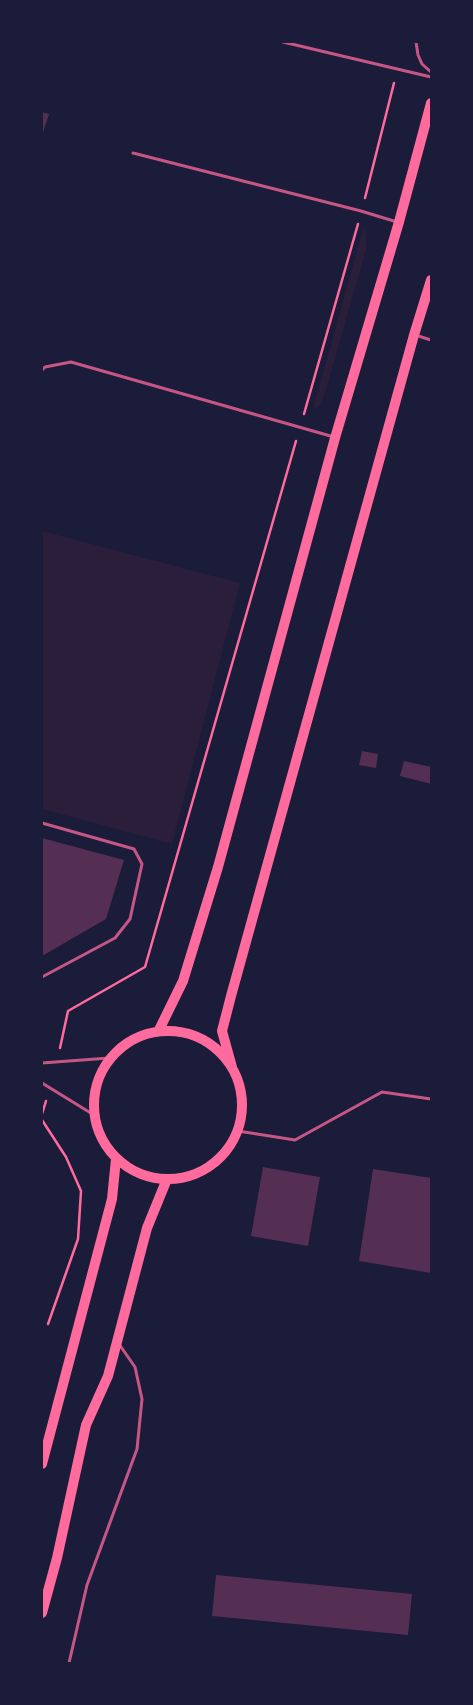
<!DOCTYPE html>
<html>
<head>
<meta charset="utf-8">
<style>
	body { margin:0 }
	#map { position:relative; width:473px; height:1705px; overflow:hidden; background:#1b1b3a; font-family:"Work Sans",sans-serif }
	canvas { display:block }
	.frame { position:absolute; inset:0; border:43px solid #1b1b3a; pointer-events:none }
</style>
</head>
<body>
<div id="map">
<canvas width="473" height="1705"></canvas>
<div class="frame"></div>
</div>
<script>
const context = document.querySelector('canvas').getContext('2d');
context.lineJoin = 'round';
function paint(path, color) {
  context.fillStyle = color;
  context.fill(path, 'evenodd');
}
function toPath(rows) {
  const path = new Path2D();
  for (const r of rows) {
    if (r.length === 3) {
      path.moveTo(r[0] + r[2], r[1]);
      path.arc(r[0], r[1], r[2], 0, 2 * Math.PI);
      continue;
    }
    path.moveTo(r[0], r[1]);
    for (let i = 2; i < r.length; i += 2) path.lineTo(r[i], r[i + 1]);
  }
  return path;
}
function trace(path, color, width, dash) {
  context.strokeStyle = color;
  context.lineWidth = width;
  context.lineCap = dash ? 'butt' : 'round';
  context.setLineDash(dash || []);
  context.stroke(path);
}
const green = toPath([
	[364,226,366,233,366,250,324,396,319,406,313,409],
	[42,531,240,583,172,844,42,809]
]);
const building = toPath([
	[42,112,49,114,42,136],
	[362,751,378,754,376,768,359,765],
	[404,761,431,767,431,784,400,776],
	[42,838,124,860,106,919,42,956],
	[263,1167,320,1177,308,1246,251,1236],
	[373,1169,431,1178,431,1273,359,1261],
	[216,1575,412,1594,408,1635,212,1616]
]);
const path = toPath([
	[365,198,394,83],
	[304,414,358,224],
	[60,1048,68,1011,145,967,296,441],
	[42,1114,46,1101],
	[42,1120,66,1157,81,1191,78,1239,48,1324]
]);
const service = toPath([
	[283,42,431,77],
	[416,42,418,55,422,64,431,72],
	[133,153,361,211,397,222],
	[415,335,431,340],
	[42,370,45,367,71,362,334,437],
	[42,823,134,849,142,864,130,919,115,938,42,977],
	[42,1063,109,1058],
	[42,1083,94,1115],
	[238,1131,295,1140,382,1092,431,1099],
	[69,1663,87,1585,137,1449,142,1399,135,1367,119,1344]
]);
const primary = toPath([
	[159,1030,183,981,218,867,335,438,399,222,431,103],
	[168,1105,74],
	[232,1067,222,1031,231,996,414,335,431,280],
	[42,1464,112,1199,116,1159],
	[42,1613,57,1558,86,1425,108,1376,147,1228,167,1179]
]);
paint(green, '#2a1e3b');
paint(building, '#542f53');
trace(path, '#ff6b9d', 2.5);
trace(service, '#c65784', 3);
trace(primary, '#ff6b9d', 10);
</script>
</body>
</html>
